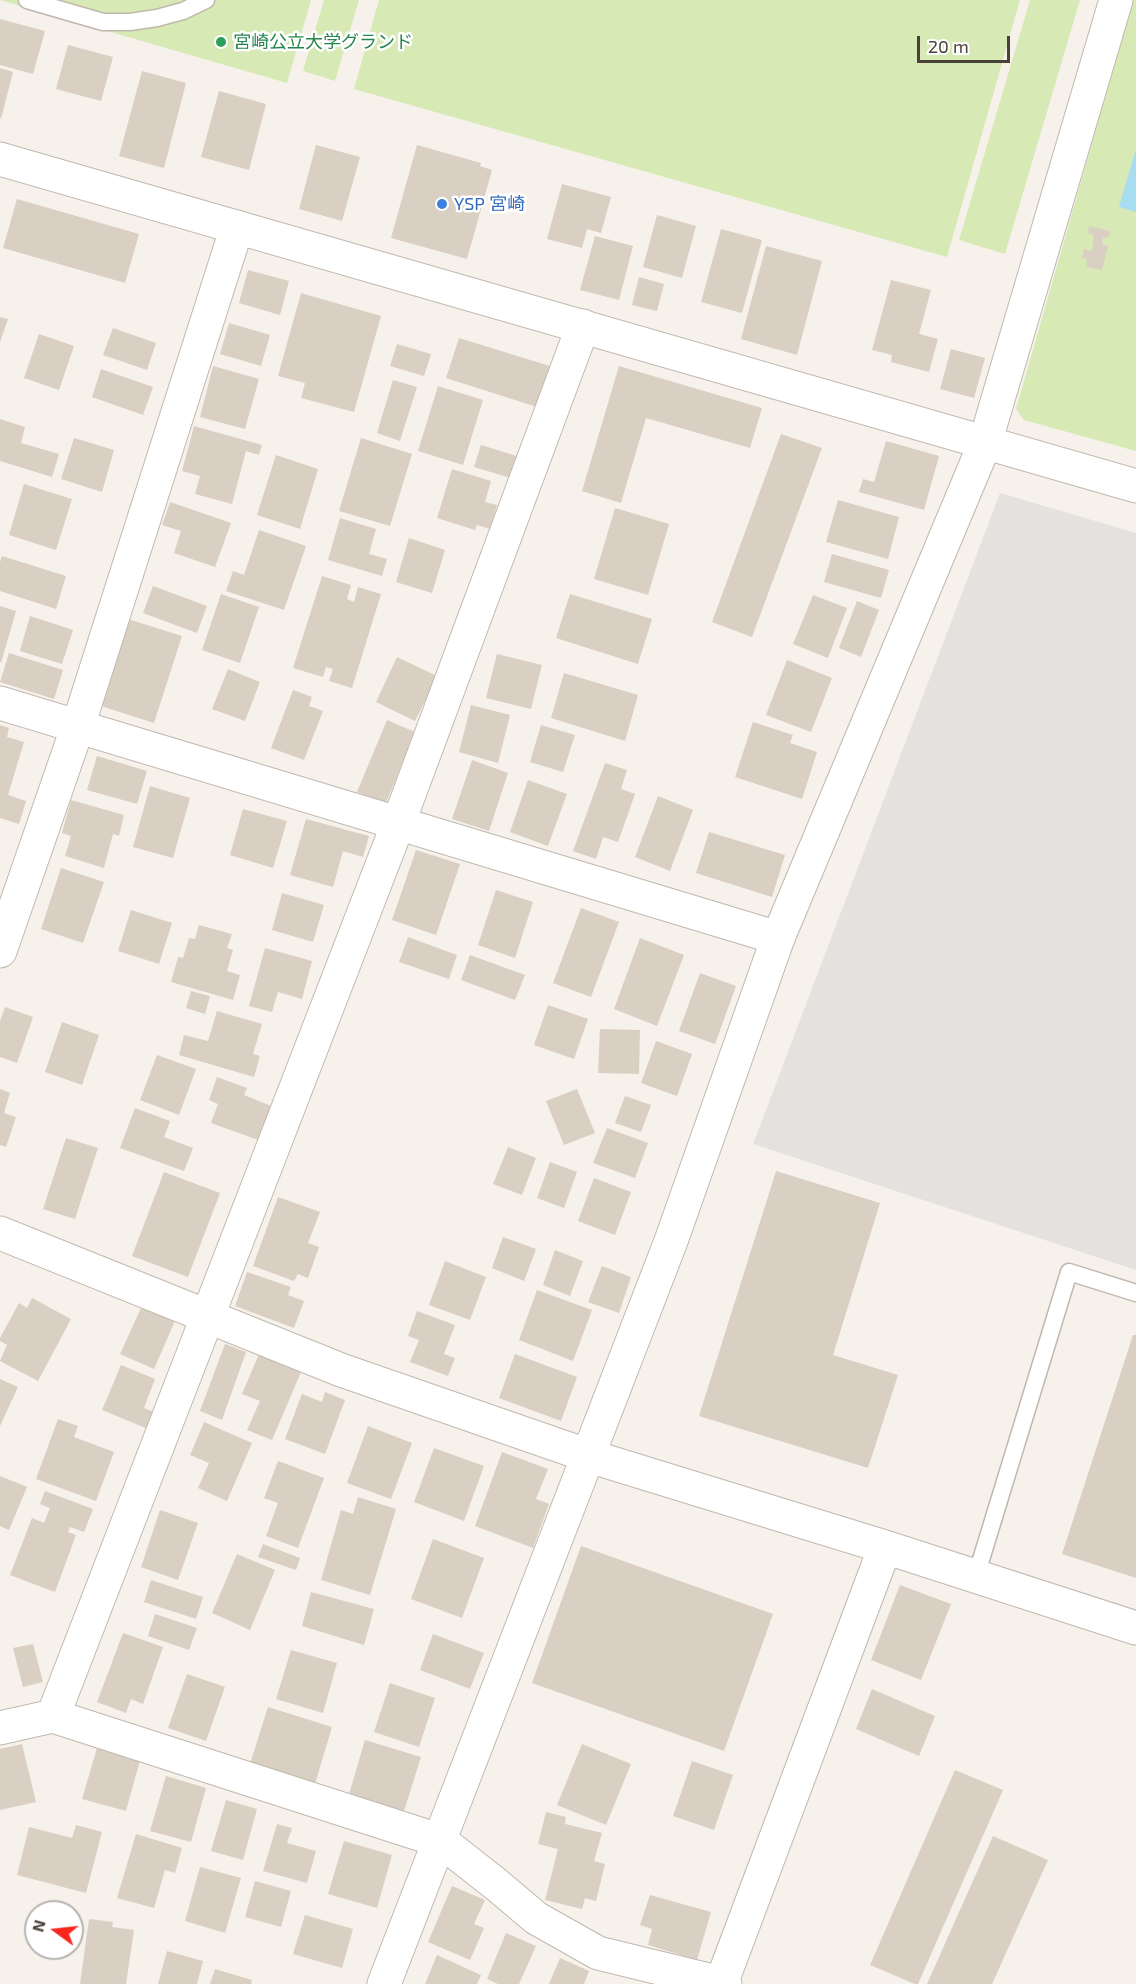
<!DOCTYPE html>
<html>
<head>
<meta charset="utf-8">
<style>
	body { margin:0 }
	#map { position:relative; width:1136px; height:1984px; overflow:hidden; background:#f6f1eb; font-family:"Exo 2",sans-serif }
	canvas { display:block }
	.north { position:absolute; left:24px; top:1900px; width:60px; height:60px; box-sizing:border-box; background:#fff; border:2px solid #b7b3b0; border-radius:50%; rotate:285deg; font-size:16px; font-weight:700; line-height:24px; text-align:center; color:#4a4139 }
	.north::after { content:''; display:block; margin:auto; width:21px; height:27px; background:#fb261d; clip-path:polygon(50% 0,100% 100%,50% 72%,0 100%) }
	.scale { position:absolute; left:917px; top:36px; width:93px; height:27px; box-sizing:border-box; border:3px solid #4a4139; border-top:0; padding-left:8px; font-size:18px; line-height:21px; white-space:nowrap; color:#4a4139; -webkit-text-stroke:4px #fff; paint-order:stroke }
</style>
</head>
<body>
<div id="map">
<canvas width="1136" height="1984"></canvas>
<div class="north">N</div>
<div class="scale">20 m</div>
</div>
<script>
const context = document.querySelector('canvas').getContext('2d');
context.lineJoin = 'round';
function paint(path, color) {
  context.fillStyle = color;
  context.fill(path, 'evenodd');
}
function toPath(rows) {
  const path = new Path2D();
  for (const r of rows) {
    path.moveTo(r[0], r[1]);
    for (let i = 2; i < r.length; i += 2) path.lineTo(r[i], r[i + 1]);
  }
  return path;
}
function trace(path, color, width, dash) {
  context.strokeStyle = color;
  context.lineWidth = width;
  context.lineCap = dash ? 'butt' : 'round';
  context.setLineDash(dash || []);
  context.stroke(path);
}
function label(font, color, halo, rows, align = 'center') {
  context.font = font + ' "Exo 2","Noto Sans JP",sans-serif';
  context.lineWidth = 5;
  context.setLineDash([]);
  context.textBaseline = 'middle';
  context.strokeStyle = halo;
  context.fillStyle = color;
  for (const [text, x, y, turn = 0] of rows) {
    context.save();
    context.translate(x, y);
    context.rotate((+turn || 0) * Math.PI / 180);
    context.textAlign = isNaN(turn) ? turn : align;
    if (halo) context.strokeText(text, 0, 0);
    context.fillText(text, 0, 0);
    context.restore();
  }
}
const green = toPath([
	[0,0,311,0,287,83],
	[324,0,359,0,335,81,303,71],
	[379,0,1020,0,947,257,354,89],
	[1030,0,1080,0,1005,254,959,240],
	[1133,0,1136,0,1136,451,1024,420,1016,409]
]);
const parking = toPath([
	[1000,493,1136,533,1136,1270,753,1144]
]);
const water = toPath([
	[1136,149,1136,212,1119,207]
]);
const building = toPath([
	[0,19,45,31,33,74,0,65],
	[68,45,113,57,101,101,56,89],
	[0,68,13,72,1,119,0,118],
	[142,71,186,83,164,168,119,156],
	[219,91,266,104,249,170,201,157],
	[316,145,360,157,342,221,299,209],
	[417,145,481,163,480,166,492,170,467,259,391,238],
	[562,184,611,197,601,233,587,229,582,248,547,239],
	[17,199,139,234,125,283,3,248],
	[657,215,696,226,682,278,643,267],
	[1089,226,1110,231,1108,238,1103,237,1102,244,1108,246,1102,270,1086,267,1087,259,1082,258,1084,249,1092,251,1094,235,1088,233],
	[721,229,762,240,742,313,701,302],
	[595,236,633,246,619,300,580,290],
	[766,246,822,261,797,355,741,339],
	[248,270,289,281,280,315,239,303],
	[639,277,664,284,657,311,632,305],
	[891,280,931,290,919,334,938,339,929,372,891,362,892,355,872,350],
	[301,293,381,316,354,412,301,398,305,383,278,376],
	[0,317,8,319,0,342],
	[229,323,270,335,261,366,220,354],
	[113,328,156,343,147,370,103,355],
	[39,334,74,346,59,390,24,378],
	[459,338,553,367,540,408,446,378],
	[397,344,431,354,424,376,390,366],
	[951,349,985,358,974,398,940,389],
	[213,366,259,379,245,429,200,417],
	[619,366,762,408,750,448,646,418,621,503,582,491],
	[101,369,153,387,143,415,92,397],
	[393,380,417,387,400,441,377,433],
	[438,386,483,400,463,465,418,451],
	[0,419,25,427,21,443,59,454,52,477,0,461],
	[194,426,262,445,259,455,246,451,232,504,195,494,200,476,182,471],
	[781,434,822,448,752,637,712,622],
	[74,438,114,450,102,492,61,479],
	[361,438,412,454,390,526,339,511],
	[886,441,939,456,924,510,859,492,863,479,874,482],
	[481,445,520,457,514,479,474,467],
	[276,455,318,469,300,529,257,515],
	[452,469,491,481,485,502,497,505,490,529,477,525,475,530,437,518],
	[24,484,72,499,56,550,9,535],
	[838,500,899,517,888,559,826,542],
	[170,502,231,523,215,567,174,553,181,531,162,525],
	[615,508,669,524,648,595,594,579],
	[340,518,376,529,369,554,387,559,382,576,328,560],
	[259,530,306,546,284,610,226,591,233,571,244,575],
	[409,538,445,550,432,593,396,582],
	[832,554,889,570,881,598,824,582],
	[2,556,66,576,56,609,0,591,0,562],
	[322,576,351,585,347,599,354,602,358,587,381,594,352,688,329,681,333,669,326,667,323,677,293,668],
	[153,586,207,606,197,633,143,613],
	[221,594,259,607,240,663,202,650],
	[570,594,652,619,638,664,556,638],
	[813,595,847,608,828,658,793,644],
	[857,601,879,610,861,657,839,648],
	[0,606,16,611,1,663,0,662],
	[30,616,73,630,62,664,20,651],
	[128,619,182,636,154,723,101,706],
	[9,653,63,670,54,699,0,682],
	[497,654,542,665,531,709,486,698],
	[397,657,437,676,415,721,376,702],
	[787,660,832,678,811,732,766,715],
	[228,669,260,682,245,721,212,709],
	[564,673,638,695,625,741,551,718],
	[293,690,312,697,309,706,323,711,304,760,271,748],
	[471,705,510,715,498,763,459,752],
	[387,720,415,732,386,803,357,792],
	[753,722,793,735,790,743,817,752,802,799,735,777],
	[0,725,9,728,7,737,24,742,8,795,26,801,19,824,0,818],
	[541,725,575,735,563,772,530,762],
	[97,756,147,771,137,804,87,790],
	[472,760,508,773,489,831,452,819],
	[605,763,627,770,621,789,635,794,618,842,603,837,596,859,573,851],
	[528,780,567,794,548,846,510,832],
	[150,786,190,798,173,858,133,847],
	[658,796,693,810,670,871,635,857],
	[71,800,124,815,119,836,113,834,104,868,65,856,71,836,62,833],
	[243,809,287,821,273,868,230,855],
	[306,819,369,836,363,857,343,851,333,887,290,875],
	[709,832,785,855,772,897,696,873],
	[416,850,460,864,436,935,392,920],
	[61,868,104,882,83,943,41,929],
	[496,890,533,902,515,958,478,945],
	[282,893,324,905,313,942,272,930],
	[581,908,619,922,591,997,553,983],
	[131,910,172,923,159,964,118,951],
	[199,925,232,934,227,948,233,950,227,971,240,975,233,1000,171,982,178,957,183,958,189,938,195,939],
	[408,937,457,955,449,979,399,962],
	[640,938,684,955,657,1026,614,1009],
	[265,948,312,961,302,999,278,992,272,1012,249,1006],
	[470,955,525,975,515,1000,461,980],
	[700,973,736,986,715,1044,679,1031],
	[191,991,210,996,205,1014,186,1008],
	[548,1005,588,1019,574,1059,534,1045],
	[5,1007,33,1017,17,1063,0,1057,0,1021],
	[217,1011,262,1024,253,1054,260,1056,254,1077,179,1055,184,1035,208,1041],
	[62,1022,99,1035,82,1085,45,1072],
	[600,1029,640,1030,639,1074,598,1073],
	[656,1041,692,1054,677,1096,641,1083],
	[157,1055,196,1069,179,1115,140,1100],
	[217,1077,247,1088,244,1095,274,1107,261,1141,211,1123,218,1104,209,1100],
	[0,1089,10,1093,4,1113,16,1117,6,1147,0,1145],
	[577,1089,595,1133,564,1145,546,1101],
	[625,1096,651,1105,641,1132,615,1123],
	[135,1108,170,1121,164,1137,193,1148,184,1171,120,1148],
	[607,1128,648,1143,635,1178,593,1163],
	[66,1138,98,1148,75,1219,43,1209],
	[508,1147,536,1158,522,1195,493,1184],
	[550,1162,577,1172,564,1208,537,1198],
	[776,1171,880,1203,833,1355,898,1375,868,1468,699,1416],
	[164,1172,220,1193,188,1277,132,1256],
	[594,1178,631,1192,615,1235,578,1221],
	[278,1197,320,1212,308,1243,319,1247,308,1278,298,1274,294,1281,253,1266],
	[503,1237,536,1249,524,1281,492,1268],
	[555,1250,583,1261,570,1296,543,1285],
	[445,1261,486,1277,470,1320,429,1305],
	[602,1266,631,1277,619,1313,588,1302],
	[247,1272,291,1287,288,1295,304,1301,294,1328,235,1306],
	[537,1290,592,1310,573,1361,519,1340],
	[32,1298,71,1319,38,1381,0,1361,7,1345,0,1341,0,1338,19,1303,27,1308],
	[142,1306,175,1321,154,1369,120,1354],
	[417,1311,455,1325,444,1354,455,1358,448,1376,410,1362,419,1340,408,1336],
	[1133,1335,1136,1335,1136,1578,1062,1554],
	[225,1344,246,1352,222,1420,200,1411],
	[259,1354,301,1372,272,1440,247,1430,260,1401,242,1394],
	[515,1354,577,1377,561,1421,499,1398],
	[121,1365,155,1379,144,1408,154,1412,148,1429,102,1410],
	[0,1379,18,1387,0,1426],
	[325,1392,345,1400,325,1454,285,1439,302,1394,322,1402],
	[58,1419,78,1426,74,1437,114,1452,96,1501,36,1479],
	[204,1422,252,1443,227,1501,198,1488,209,1463,190,1455],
	[368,1426,412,1443,391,1499,347,1483],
	[434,1448,484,1466,464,1521,414,1502],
	[502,1452,548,1469,536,1499,549,1504,533,1548,475,1526],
	[278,1461,324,1478,298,1548,266,1536,278,1503,264,1498],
	[0,1476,27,1487,9,1530,0,1526],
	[45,1491,93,1509,84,1532,70,1527,68,1532,76,1535,55,1592,10,1575,32,1518,44,1523,50,1508,40,1504],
	[358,1497,396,1509,370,1595,321,1580,341,1510,353,1514],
	[160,1510,198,1523,178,1580,141,1567],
	[433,1539,484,1558,462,1618,411,1599],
	[263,1544,300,1558,296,1570,258,1557],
	[581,1546,773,1614,724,1751,532,1683],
	[237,1554,275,1570,250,1630,212,1613],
	[151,1580,203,1597,196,1619,144,1602],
	[900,1585,951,1604,921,1680,871,1660],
	[311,1592,374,1609,364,1645,302,1626],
	[155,1614,197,1628,189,1650,148,1636],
	[123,1633,163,1647,143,1704,131,1699,126,1713,97,1702],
	[433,1634,484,1653,470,1689,420,1670],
	[33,1644,43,1682,23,1687,13,1648],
	[291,1650,337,1663,323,1713,276,1699],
	[187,1674,225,1687,206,1741,168,1728],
	[390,1683,435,1698,419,1747,374,1732],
	[872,1689,935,1716,919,1756,856,1729],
	[268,1707,332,1727,315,1784,250,1764],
	[365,1740,421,1757,404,1811,349,1794],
	[22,1744,36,1802,0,1810,0,1749],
	[582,1744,631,1764,606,1825,557,1805],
	[97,1748,140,1760,126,1811,82,1799],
	[692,1761,733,1775,714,1830,673,1816],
	[955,1770,1003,1790,918,1984,915,1984,870,1965],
	[166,1776,206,1788,191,1842,150,1831],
	[226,1800,257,1809,243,1860,211,1851],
	[546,1812,566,1817,565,1824,602,1833,594,1861,605,1864,596,1901,585,1898,582,1909,545,1900,558,1849,538,1844],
	[277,1824,292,1828,287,1843,316,1851,307,1883,263,1871],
	[76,1825,102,1832,86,1893,17,1875,29,1827,72,1838],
	[136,1834,182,1848,175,1873,165,1870,154,1908,117,1898],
	[993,1836,1048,1860,992,1984,927,1984],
	[344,1841,392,1855,377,1908,328,1894],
	[200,1867,241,1878,225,1933,185,1921],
	[255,1881,291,1891,281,1927,245,1917],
	[452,1886,485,1900,474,1924,484,1928,470,1960,428,1942],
	[650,1895,711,1912,697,1960,648,1945,652,1929,640,1925],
	[305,1915,353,1929,342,1968,293,1954],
	[89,1919,113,1922,112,1927,134,1930,126,1984,80,1984],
	[506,1933,536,1946,519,1984,498,1984,487,1979],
	[167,1951,203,1961,197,1984,158,1984],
	[437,1955,481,1975,477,1984,425,1984],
	[560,1958,589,1971,584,1984,549,1984],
	[215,1969,252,1980,251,1984,210,1984]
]);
const service = toPath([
	[27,0,103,22,130,22,157,18,183,11,206,0],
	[976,1576,1069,1272,1136,1293]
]);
const minor = toPath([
	[0,703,778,938],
	[0,951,78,726,237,227],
	[0,1233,341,1370,589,1456,885,1547,1136,1628],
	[53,1716,398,824,583,326],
	[0,1728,53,1716,441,1841,497,1885,536,1918,598,1953,725,1984],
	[721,1984,885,1547]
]);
const tertiary = toPath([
	[0,159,1136,486],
	[384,1984,671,1241,778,938,985,443,1116,0]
]);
const markers = [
	[221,42,6,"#2e9e5b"],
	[442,204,6,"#3f7fe0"]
];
const leisureNames = [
	["宮崎公立大学グランド",233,42]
];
const shopNames = [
	["YSP 宮崎",454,204]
];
paint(green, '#d7e9b4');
paint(parking, '#e4e2df');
paint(water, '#a8dcf1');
paint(building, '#dacfc3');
trace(service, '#c1b8ad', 19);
trace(minor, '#c1b8ad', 35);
trace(tertiary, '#c1b8ad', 35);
trace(service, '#fff', 16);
trace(minor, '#fff', 33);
trace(tertiary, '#fff', 33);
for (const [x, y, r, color] of markers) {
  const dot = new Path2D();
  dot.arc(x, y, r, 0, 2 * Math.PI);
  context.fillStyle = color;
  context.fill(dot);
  trace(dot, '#fff', 2);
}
label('18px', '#27864d', '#fff', leisureNames, 'left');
label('18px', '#366cbe', '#fff', shopNames, 'left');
</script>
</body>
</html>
